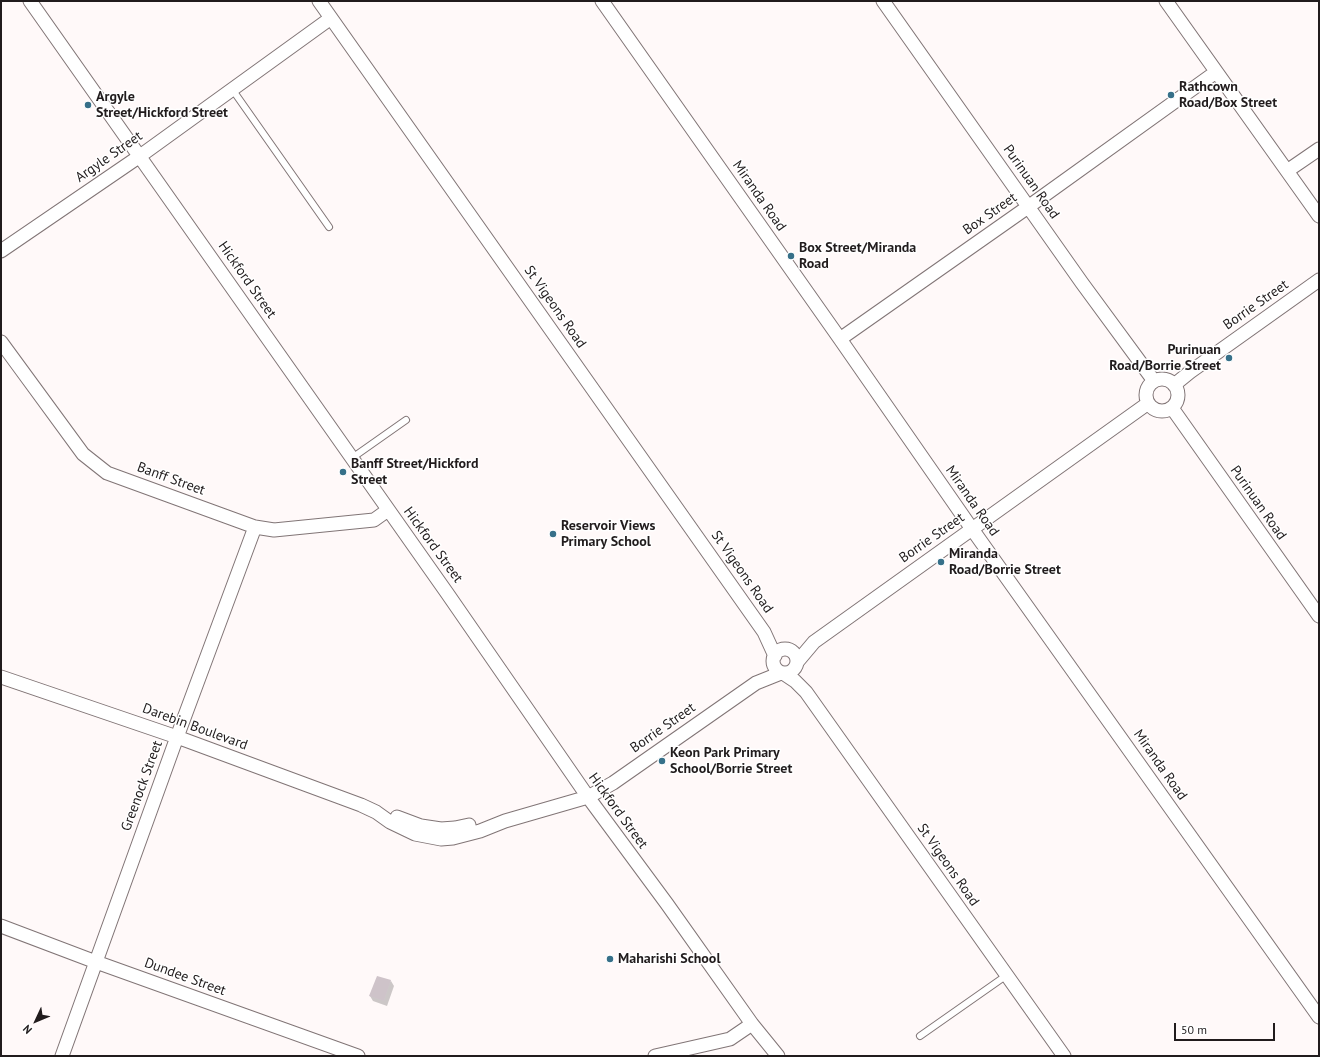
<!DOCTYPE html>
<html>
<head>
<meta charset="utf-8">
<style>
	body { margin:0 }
	#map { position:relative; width:1320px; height:1057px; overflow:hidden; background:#fff9f9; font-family:"PT Sans",sans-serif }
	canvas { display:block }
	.frame { position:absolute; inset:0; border:2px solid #211c1d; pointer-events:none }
	.north { position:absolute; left:16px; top:1001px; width:40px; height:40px; -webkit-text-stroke:3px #fff; paint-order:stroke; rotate:226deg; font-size:11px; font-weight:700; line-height:16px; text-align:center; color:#211c1d }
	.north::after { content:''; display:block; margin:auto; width:14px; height:18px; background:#211c1d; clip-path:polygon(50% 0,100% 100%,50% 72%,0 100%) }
	.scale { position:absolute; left:1174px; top:1023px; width:101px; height:18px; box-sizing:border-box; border:2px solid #211c1d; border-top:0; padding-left:5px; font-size:12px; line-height:14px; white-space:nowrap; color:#211c1d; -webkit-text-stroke:3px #fff; paint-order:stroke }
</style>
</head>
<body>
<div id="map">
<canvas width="1320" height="1057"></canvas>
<div class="frame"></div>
<div class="north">N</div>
<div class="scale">50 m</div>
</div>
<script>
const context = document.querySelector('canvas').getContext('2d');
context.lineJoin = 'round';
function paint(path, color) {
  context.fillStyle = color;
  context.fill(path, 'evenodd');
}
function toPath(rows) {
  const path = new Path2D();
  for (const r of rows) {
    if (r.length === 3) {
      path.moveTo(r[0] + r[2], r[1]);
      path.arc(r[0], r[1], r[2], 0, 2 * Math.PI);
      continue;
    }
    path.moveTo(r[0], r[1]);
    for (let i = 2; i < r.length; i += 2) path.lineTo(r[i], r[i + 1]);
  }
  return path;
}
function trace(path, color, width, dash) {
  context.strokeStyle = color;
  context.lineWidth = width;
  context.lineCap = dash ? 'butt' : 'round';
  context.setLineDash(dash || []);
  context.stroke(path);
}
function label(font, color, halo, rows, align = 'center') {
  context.font = font + ' "PT Sans",sans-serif';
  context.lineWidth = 3;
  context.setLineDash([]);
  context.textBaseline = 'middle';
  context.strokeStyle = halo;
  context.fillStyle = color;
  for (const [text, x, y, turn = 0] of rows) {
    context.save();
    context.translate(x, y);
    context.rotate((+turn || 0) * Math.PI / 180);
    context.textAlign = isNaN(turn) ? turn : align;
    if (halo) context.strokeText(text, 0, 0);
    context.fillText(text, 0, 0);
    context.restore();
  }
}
const shadow = toPath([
	[391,981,394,986,387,1006,373,1001,370,996]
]);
const building = toPath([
	[377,976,391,980,384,1001,369,996]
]);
const service = toPath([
	[232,89,329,227],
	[352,458,406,420],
	[920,1036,1007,975]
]);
const minor = toPath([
	[30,1,447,593,588,797,667,904,752,1024,778,1056],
	[319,1,764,632,775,656],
	[602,1,840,339,972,529,1319,1017],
	[883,1,1082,283,1154,381],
	[1166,1,1319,216],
	[1287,171,1319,149],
	[1,251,140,156,331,18],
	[840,339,1028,207,1216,72],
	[1,342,83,454,107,473,255,527,274,530,374,520,388,510],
	[1162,395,16],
	[1174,385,1190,372,1319,280],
	[1172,408,1319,616],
	[785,661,12],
	[798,661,814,642,1147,404],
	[783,673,795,681,806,692,1064,1056],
	[1,677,177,737,361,805,376,812,390,822,415,834,441,839,453,838,480,831,505,821,588,797,613,783,756,683,781,673],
	[397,817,421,826,441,829,455,828,469,825],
	[1,926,96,962,358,1056],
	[62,1056,177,737,255,527],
	[655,1056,730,1039,752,1024]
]);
const markers = [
	[1171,95,4,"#367089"],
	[88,105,4,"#367089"],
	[791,256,4,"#367089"],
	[1229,358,4,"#367089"],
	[343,472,4,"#367089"],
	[553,534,4,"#367089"],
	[941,562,4,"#367089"],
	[662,761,4,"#367089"],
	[610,959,4,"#367089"]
];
const poiNames = [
	["Rathcown",1179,87],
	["Road/Box Street",1179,103],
	["Argyle",96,97],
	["Street/Hickford Street",96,113],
	["Box Street/Miranda",799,248],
	["Road",799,264],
	["Purinuan",1221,350,"right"],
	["Road/Borrie Street",1221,366,"right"],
	["Banff Street/Hickford",351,464],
	["Street",351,480],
	["Reservoir Views",561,526],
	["Primary School",561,542],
	["Miranda",949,554],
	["Road/Borrie Street",949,570],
	["Keon Park Primary",670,753],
	["School/Borrie Street",670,769],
	["Maharishi School",618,959]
];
const streetNames = [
	["Argyle Street",109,157,-35],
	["Purinuan Road",1031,182,55],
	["Miranda Road",759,196,55],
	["Box Street",990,214,-35],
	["Hickford Street",247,280,55],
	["Borrie Street",1256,305,-35],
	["St Vigeons Road",555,307,55],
	["Banff Street",171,479,20],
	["Miranda Road",972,501,55],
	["Purinuan Road",1258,503,55],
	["Borrie Street",932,538,-35],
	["Hickford Street",433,545,54],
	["St Vigeons Road",742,572,55],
	["Darebin Boulevard",195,727,20],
	["Borrie Street",663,728,-35],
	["Miranda Road",1160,765,55],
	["Greenock Street",142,786,-70],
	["Hickford Street",618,811,54],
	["St Vigeons Road",948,865,55],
	["Dundee Street",185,977,20]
];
paint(shadow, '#0003');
paint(building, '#cec3c9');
trace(service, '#817576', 8);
trace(minor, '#817576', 15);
trace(service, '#fff', 6);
trace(minor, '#fff', 13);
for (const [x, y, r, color] of markers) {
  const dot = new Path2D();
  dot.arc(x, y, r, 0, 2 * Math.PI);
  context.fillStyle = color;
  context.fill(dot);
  trace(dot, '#fff', 1.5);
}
label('bold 14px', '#211c1d', '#fff', poiNames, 'left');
label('14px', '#211c1d', '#fff', streetNames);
</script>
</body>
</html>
